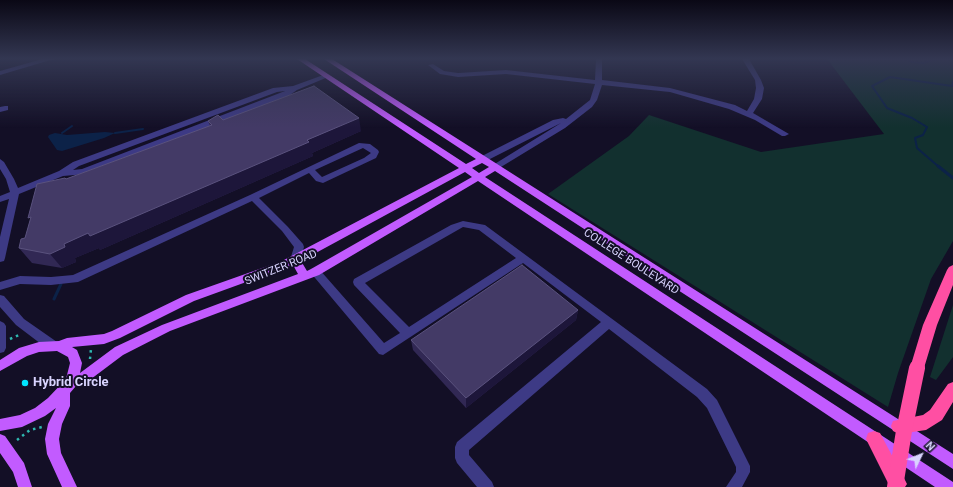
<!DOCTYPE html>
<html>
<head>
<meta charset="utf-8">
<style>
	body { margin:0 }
	#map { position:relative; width:953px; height:487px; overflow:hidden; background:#130f26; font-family:Roboto,sans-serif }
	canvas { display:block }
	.north { position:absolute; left:901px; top:435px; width:40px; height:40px; -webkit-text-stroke:3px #130f26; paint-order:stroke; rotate:47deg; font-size:11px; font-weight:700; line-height:16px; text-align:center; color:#d9d4ff }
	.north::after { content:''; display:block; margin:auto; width:14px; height:18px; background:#d9d4ff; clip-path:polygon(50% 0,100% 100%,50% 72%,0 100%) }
</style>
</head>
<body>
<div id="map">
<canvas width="953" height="487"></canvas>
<div class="north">N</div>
</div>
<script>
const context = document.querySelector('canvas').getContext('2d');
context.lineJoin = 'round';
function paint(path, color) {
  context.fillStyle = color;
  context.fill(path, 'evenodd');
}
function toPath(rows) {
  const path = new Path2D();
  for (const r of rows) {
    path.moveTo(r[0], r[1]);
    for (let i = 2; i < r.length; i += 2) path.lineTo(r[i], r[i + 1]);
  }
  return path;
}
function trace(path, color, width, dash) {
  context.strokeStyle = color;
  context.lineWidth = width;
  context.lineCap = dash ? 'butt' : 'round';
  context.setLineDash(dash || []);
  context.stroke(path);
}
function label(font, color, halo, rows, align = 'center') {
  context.font = font + ' Roboto,sans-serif';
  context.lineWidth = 4;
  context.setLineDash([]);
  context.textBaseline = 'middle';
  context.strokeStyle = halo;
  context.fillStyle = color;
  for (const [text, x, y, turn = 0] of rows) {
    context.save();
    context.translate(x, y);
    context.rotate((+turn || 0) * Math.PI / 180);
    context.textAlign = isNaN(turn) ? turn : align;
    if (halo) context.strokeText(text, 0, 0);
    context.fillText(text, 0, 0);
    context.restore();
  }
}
const green = toPath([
	[827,59,953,59,953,241,931,279,898,373,888,407,548,194,629,136,649,115,761,152,884,134],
	[953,305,953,357,936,380,930,377]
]);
const water = toPath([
	[105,132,115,133,104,138,62,151,57,150,48,137,49,135,55,133,67,135]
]);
const streamFar1 = toPath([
	[906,59,912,62,923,63,936,59],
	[62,133,72,126],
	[115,133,143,129],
	[939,167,917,148,915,138,923,135,927,127,912,118,887,108,872,86,890,77,952,86,953,82]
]);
const stream = toPath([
	[938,166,953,178],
	[54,299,61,284]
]);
const path = toPath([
	[10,339,21,334],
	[90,359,91,349],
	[17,440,30,430,42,427]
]);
const minor = toPath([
	[42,59,54,59,0,75,0,71,42,59],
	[596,59,602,59,602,80,670,88,735,105,747,111,754,99,756,88,755,80,742,59,749,59,761,80,764,88,762,99,753,113,789,134,785,136,782,136,755,120,729,109,670,92,602,85,597,100,592,107,565,128,496,170,492,167,493,165,561,123,486,161,480,161,479,159,480,157,553,120,563,118,566,119,590,100,595,84,506,74,458,77,440,74,428,65,433,64,444,71,458,73,506,70,595,80,596,59],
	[326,74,329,76,328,77,297,90,287,97,86,174,63,176,19,194,5,258,4,261,0,262,0,237,9,199,0,202,0,196,10,192,6,179,0,169,0,159,4,162,14,179,18,188,59,171,73,162,273,88,293,86,326,74],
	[285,91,82,169,73,170,79,166,277,92,285,91],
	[5,106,8,106,8,110,0,112,0,107,5,106],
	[359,143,370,144,378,150,379,152,376,158,323,183,316,181,309,173,259,198,288,227,303,244,304,247,299,263,291,263,290,260,294,247,282,231,252,201,78,282,51,285,20,284,0,290,0,282,20,276,51,277,73,275,250,195,359,143],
	[363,148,371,153,364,158,322,177,315,170,363,148],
	[463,221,485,225,707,389,717,400,750,466,750,472,742,487,726,487,736,472,736,467,707,408,697,397,609,329,469,450,469,455,492,482,494,487,477,487,457,463,455,458,455,447,457,442,601,322,523,263,383,355,379,354,310,272,311,269,315,268,319,269,384,343,400,333,354,285,353,282,354,279,451,225,463,221],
	[463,227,479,230,516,258,409,327,365,283,463,227],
	[0,295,4,296,24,319,57,342,59,346,57,350,53,351,49,350,16,325,0,307,0,295],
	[0,321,4,323,6,326,6,348,4,352,0,353,0,321]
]);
const major = toPath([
	[297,59,305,59,466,164,476,159,324,59,332,59,953,454,953,469,495,171,485,177,953,482,953,487,935,487,478,181,319,275,170,331,123,355,87,382,76,386,70,393,70,406,62,424,59,439,61,453,77,487,62,487,47,454,45,439,48,424,56,408,45,416,22,427,0,431,0,419,20,415,35,408,48,398,66,379,70,363,68,357,57,351,39,352,27,356,0,371,0,360,19,348,39,342,59,341,67,338,104,334,112,331,186,295,282,261,459,168,297,59],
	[482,163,489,167,479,173,472,168,482,163],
	[465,172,472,177,311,269,307,271,301,261,465,172],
	[293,265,298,274,162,325,115,347,80,373,82,363,77,350,72,347,104,344,120,338,194,301,293,265],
	[0,434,5,436,24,463,32,487,18,487,13,472,0,453,0,434]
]);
const highway = toPath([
	[953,265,953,285,937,325,924,368,922,373,917,374,912,373,910,368,923,325,947,270,949,267,953,265],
	[953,382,953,402,942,420,926,430,899,434,893,431,891,426,893,421,923,415,930,410,948,384,953,382],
	[874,431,880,433,904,478,907,484,905,487,890,487,866,439,868,433,874,431]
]);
const highwayBridge = toPath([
	[895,487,904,431,917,368]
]);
const wall = toPath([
	[223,120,361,131,312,153,313,156,100,250,99,248,75,258,76,262,62,268,32,263,19,248,25,238,30,221,66,179,210,126,208,121],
	[578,310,576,320,466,408,413,350,411,340]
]);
const shadedWall = toPath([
	[359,118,361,131,312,153,313,156,100,250,99,248,75,258,76,262,62,268,50,254,64,244],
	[578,310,576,320,466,408,466,398]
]);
const building = toPath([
	[314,86,359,118,307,140,309,142,90,236,88,233,64,244,65,247,50,254,19,248,21,239,25,238,31,217,28,218,37,184,65,178,66,179,212,125,208,121,218,115,223,120,314,86],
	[522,265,578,310,466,398,411,340,522,265]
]);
const markers = [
	[25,383,4,"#00e5ff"]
];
const streetNames = [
	["COLLEGE BOULEVARD",631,262,33],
	["SWITZER ROAD",281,268,-22]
];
const nearPoinames = [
	["Hybrid Circle",33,383]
];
paint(green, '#12302f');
paint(water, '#0c2248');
trace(streamFar1, '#0c2248', 2);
trace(stream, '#0c2248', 3);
trace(path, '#2fb8b0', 2.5, [2.5, 4]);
paint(minor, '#3d3a85');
paint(major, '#c25bff');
paint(highway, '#ff4fa3');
trace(highwayBridge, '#ff4fa3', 16);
paint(wall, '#312854');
paint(shadedWall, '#1d163a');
paint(building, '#433a66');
trace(building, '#5a527e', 1);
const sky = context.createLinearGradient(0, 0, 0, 128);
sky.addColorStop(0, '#0a0815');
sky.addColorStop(0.46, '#333752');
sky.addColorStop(1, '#33375200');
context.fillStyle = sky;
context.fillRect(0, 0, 953, 128);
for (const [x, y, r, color] of markers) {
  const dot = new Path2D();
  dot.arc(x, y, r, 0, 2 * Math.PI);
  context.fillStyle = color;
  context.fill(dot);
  trace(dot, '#130f26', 1.5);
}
label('11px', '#d9d4ff', '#130f26', streetNames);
label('bold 13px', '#d9d4ff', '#130f26', nearPoinames, 'left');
</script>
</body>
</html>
